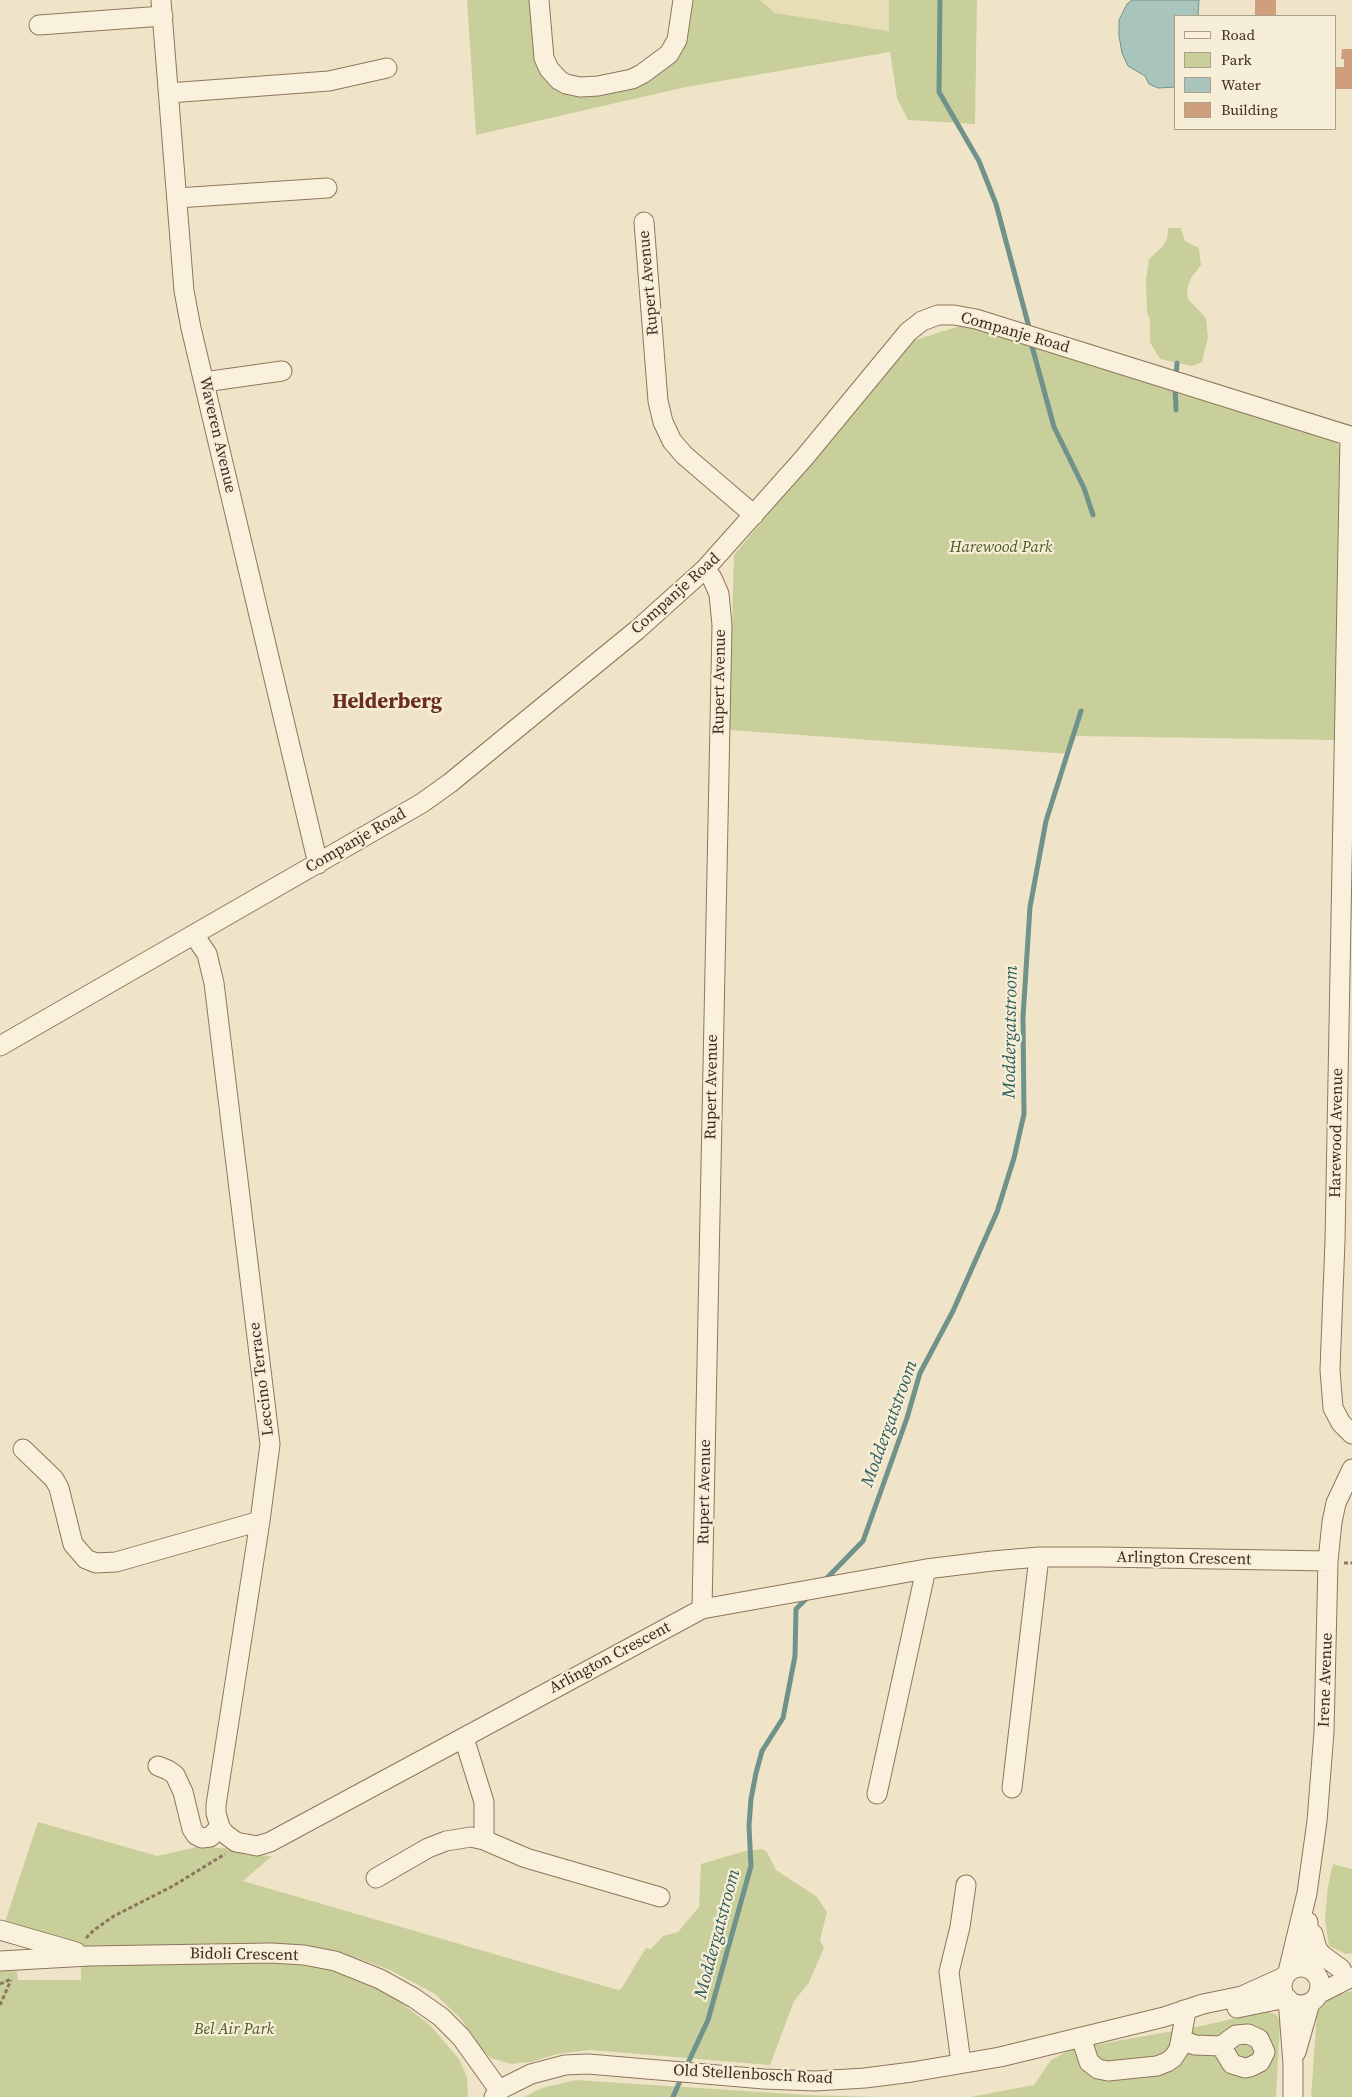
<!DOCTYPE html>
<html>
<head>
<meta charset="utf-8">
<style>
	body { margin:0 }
	#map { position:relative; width:1352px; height:2097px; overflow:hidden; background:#f0e4c8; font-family:"Source Serif 4",serif }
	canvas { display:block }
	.legend { position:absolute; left:1174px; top:15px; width:162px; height:115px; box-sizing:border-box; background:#f7eed8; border:1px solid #ada18e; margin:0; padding:6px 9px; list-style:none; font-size:15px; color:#3d2e20 }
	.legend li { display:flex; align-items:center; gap:10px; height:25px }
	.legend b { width:25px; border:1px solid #ada18e }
</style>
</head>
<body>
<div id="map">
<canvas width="1352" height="2097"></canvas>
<ul class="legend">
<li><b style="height:6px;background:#faf1dc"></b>Road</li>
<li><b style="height:14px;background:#c9cf9b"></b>Park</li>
<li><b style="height:14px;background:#a9c4bc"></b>Water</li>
<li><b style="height:14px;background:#cf9f7d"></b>Building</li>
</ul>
</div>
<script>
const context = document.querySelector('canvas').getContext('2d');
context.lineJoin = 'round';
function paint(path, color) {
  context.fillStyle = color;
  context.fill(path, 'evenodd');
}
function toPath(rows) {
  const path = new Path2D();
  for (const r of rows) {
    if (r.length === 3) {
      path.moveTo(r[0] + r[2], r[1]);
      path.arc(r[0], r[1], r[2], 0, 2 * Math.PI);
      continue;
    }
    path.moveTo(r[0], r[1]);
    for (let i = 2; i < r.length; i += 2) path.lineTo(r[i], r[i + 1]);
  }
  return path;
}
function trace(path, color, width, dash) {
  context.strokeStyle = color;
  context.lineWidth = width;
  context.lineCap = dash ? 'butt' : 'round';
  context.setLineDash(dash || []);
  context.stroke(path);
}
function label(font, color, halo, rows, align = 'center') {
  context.font = font + ' "Source Serif 4",serif';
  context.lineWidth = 4.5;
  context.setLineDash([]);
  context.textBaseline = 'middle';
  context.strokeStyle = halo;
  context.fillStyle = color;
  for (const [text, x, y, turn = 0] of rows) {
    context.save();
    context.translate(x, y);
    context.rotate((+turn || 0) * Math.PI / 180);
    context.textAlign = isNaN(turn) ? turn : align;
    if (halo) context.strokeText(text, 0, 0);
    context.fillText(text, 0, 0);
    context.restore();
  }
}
const farmland = toPath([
	[760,0,890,0,889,31,775,13]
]);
const green = toPath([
	[467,0,539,0,549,69,598,86,669,54,683,0,760,0,775,13,889,31,889,0,977,0,975,124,908,120,897,98,890,52,686,87,476,135],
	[1168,228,1181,228,1185,241,1199,248,1201,265,1191,278,1187,289,1188,299,1206,318,1208,337,1202,362,1192,366,1160,359,1150,342,1150,320,1147,312,1146,279,1149,259,1163,246,1167,239],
	[963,325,1334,440,1337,443,1340,447,1337,740,1075,736,1069,754,729,730,734,555,912,341],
	[38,1822,157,1856,197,1847,225,1848,246,1855,272,1856,243,1881,618,1990,621,1989,646,1948,651,1949,663,1936,678,1932,699,1907,701,1864,745,1851,762,1849,767,1852,776,1870,817,1897,827,1912,820,1940,824,1948,808,1984,794,2001,770,2065,591,2050,557,2054,531,2062,511,2064,491,2058,483,2051,461,2019,435,1994,390,1970,345,1954,300,1944,84,1946,4,1925],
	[1333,1864,1352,1869,1352,1953,1346,1954,1329,1946,1325,1920,1328,1886],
	[287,1962,339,1972,388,1993,430,2025,459,2059,467,2077,468,2097,0,2097,0,1971,17,1971,18,1980,81,1980,81,1964],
	[1352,1991,1352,2097,1311,2097,1317,2013,1321,2007,1331,1997],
	[1266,2011,1277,2015,1280,2024,1276,2097,970,2097,1034,2085,1051,2060,1072,2049,1201,2026],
	[576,2080,806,2095,882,2097,524,2097,542,2088]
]);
const water = toPath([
	[1132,0,1199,0,1198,16,1176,16,1176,87,1158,88,1149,84,1145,76,1128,66,1122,53,1119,36,1119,20,1127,4,1132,0]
]);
const stream = toPath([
	[940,0,939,92,979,161,996,204,1030,331],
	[1030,339,1054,427,1084,488,1093,515],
	[1176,378,1177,363],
	[1175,386,1176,410],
	[824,1581,863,1541,907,1418,920,1373,953,1311,997,1212,1014,1158,1024,1114,1023,1017,1030,907,1046,821,1081,711],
	[688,2063,708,2020,751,1866,749,1826,751,1799,756,1773,762,1751,783,1718,795,1656,796,1609,809,1596],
	[673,2097,680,2081]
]);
const building = toPath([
	[1255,0,1276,0,1276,16,1255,16],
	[1342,49,1352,49,1352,89,1336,89,1336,67,1344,67,1344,59,1341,59]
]);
const path = toPath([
	[1344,1563,1352,1563],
	[86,1938,94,1930,114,1916,173,1886,225,1854],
	[0,1984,11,1979],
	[0,2005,11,1980]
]);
const minor = toPath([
	[161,0,184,291,191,328,318,864],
	[539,0,544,58,549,69,559,80,566,84,580,87,598,86,632,79,642,74,669,54,677,40,683,0],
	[39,25,163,16],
	[169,93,329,81,387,68],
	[177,198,327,188],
	[644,222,658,401,663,422,672,441,684,455,754,515],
	[204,382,282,371],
	[1350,436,1335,1241,1330,1370,1333,1408,1341,1423,1352,1434],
	[194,935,207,954,214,983,270,1444,260,1521,216,1805,216,1813,220,1827,224,1833,236,1842,257,1846,270,1842,702,1609,926,1569,992,1561,1039,1557,1101,1557,1328,1561],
	[0,1046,384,825,422,803,450,783,637,630,705,569,804,458,908,332,922,321,938,315,954,315,976,319,1350,436],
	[23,1449,54,1479,59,1488,73,1544,86,1559,96,1563,116,1562,260,1521],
	[702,1609,722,625,719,594,712,578,705,569],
	[464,1738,484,1802,484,1840],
	[158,1766,168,1770,175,1775,183,1792,192,1829,196,1835,202,1838,210,1837,220,1827],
	[1012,1788,1039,1557],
	[877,1794,926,1569],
	[376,1878,428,1848,446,1841,471,1837,484,1840,526,1858,660,1897],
	[1308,1922,1308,1937,1312,1970],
	[0,1930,76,1952],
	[1313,1934,1317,1949,1322,1955,1341,1969],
	[0,1961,89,1956,271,1953,304,1955,335,1961,380,1979,414,1998,441,2017,461,2037,499,2090],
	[1301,1986,19],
	[1288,1972,1307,1893,1317,1821,1324,1732,1328,1561,1332,1522,1336,1503,1352,1469],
	[1318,1994,1352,1977],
	[1288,1999,1293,2064,1293,2097],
	[1237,2008,1286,1998],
	[1081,2037,1089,2062,1098,2069,1108,2071,1157,2066,1167,2062,1173,2058,1179,2049,1185,2017,1184,2010],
	[1181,2040,1195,2045,1221,2046,1236,2035,1248,2034,1259,2039,1265,2052,1260,2062,1250,2067,1245,2068,1232,2064,1221,2046],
	[1296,2052,1310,2003],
	[961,2063,949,1972,960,1927,966,1885],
	[494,2097,499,2090,531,2074,565,2065,588,2064,764,2079,815,2081,865,2078,912,2072,1000,2057,1164,2017,1203,2004,1242,1996,1284,1977]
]);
const streetNames = [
	["Rupert Avenue",649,283,-95],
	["Companje Road",1015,333,16],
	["Waveren Avenue",217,435,77],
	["Companje Road",676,594,-42],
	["Rupert Avenue",720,682,-89],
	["Companje Road",356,841,-30],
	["Rupert Avenue",712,1087,-89],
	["Harewood Avenue",1337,1133,-89],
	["Leccino Terrace",262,1379,-97],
	["Rupert Avenue",705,1492,-89],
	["Arlington Crescent",1184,1559,1],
	["Arlington Crescent",610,1658,-28],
	["Irene Avenue",1326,1680,-88],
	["Bidoli Crescent",244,1955,1],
	["Old Stellenbosch Road",753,2075,3]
];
const parkNames = [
	["Harewood Park",1001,548],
	["Bel Air Park",234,2030]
];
const waterNames = [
	["Moddergatstroom",1011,1032,-89],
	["Moddergatstroom",890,1424,-70],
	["Moddergatstroom",718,1934,-75]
];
const districtNames = [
	["Helderberg",387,703]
];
paint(farmland, '#e6deb5');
paint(green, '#c9cf9b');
paint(water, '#a9c4bc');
trace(water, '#6f938a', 1);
trace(stream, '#6f938a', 5);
paint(building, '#cf9f7d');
trace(minor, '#8d765c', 21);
trace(path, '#8d765c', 3, [4, 2.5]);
trace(minor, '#faf1dc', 19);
label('16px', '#3d2e20', '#f7eed8', streetNames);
label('italic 16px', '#4d5a26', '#f7eed8', parkNames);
label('italic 18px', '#2f5d5a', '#f7eed8', waterNames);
label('bold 21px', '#6b2e1e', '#f7eed8', districtNames);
</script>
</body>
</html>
